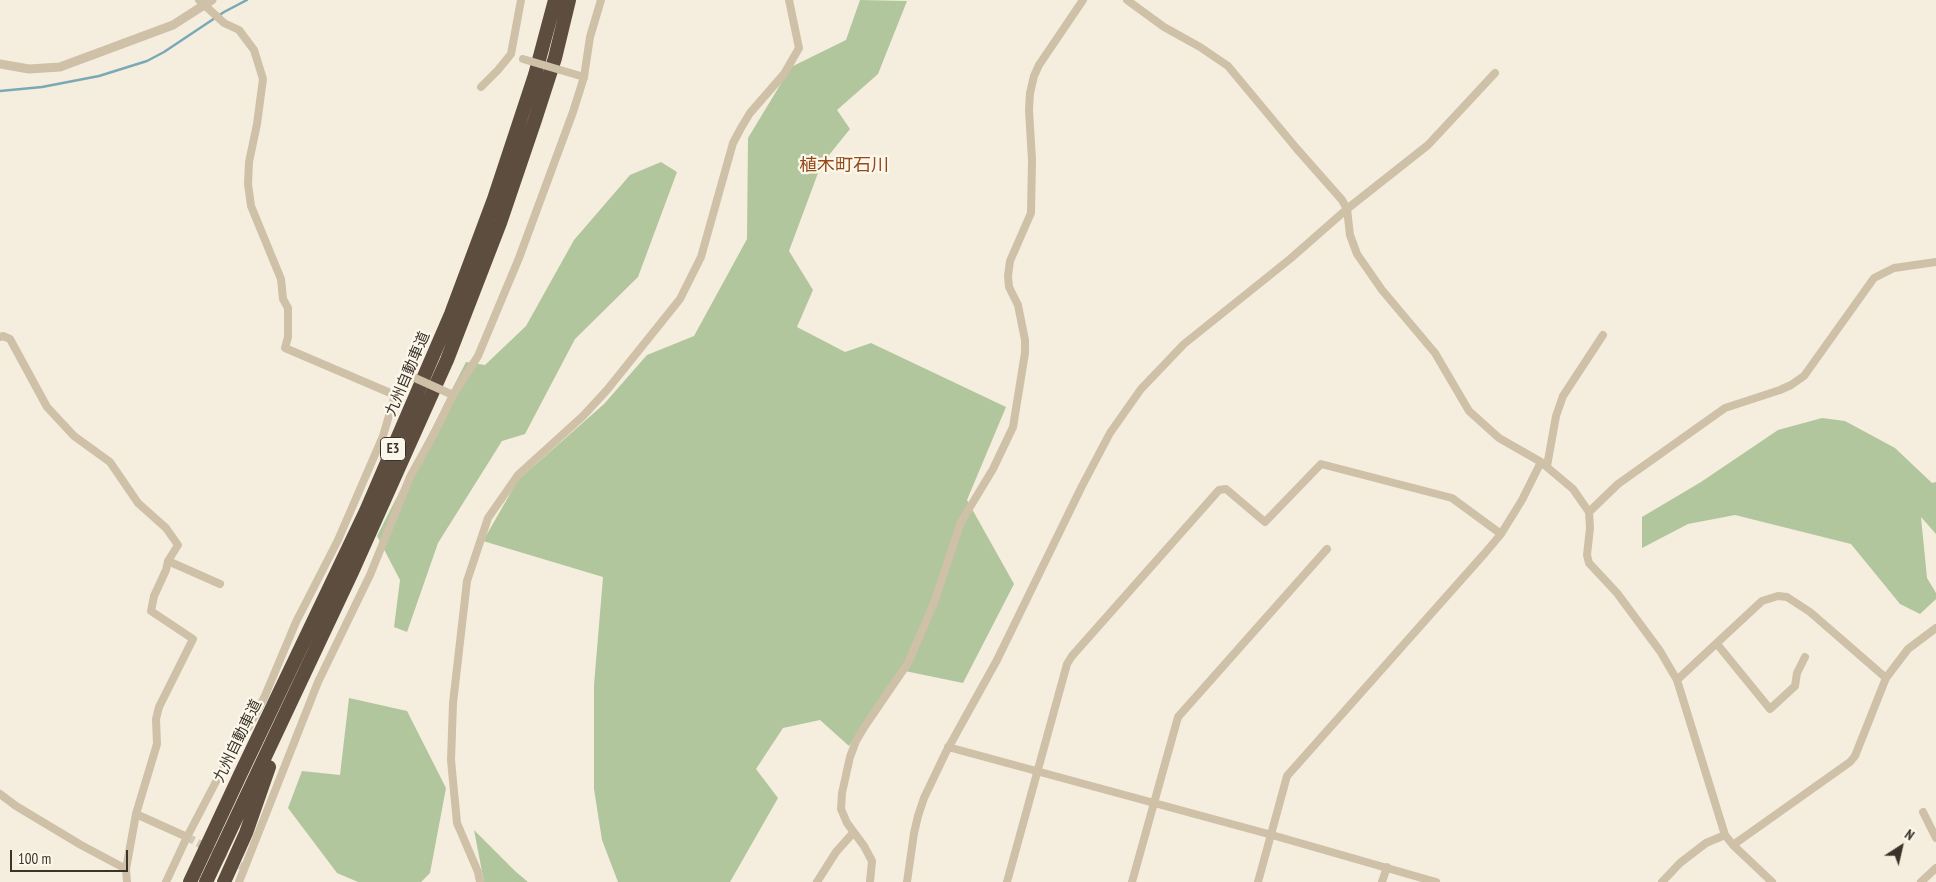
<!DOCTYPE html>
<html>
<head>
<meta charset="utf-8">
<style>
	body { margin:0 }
	#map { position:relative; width:1936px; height:882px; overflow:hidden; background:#f5eede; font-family:"PT Sans Narrow",sans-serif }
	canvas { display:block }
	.north { position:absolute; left:1876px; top:822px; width:50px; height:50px; -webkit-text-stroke:4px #fcf7eb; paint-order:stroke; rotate:35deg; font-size:14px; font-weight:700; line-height:20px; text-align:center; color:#3b3229 }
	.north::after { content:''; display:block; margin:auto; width:18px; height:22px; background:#3b3229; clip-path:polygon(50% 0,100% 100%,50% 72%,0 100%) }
	.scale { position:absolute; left:10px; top:850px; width:118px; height:22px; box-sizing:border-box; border:2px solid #3b3229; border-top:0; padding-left:6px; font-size:15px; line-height:18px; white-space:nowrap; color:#3b3229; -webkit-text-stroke:4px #fcf7eb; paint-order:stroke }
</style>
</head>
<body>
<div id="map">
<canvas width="1936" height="882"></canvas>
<div class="north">N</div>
<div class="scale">100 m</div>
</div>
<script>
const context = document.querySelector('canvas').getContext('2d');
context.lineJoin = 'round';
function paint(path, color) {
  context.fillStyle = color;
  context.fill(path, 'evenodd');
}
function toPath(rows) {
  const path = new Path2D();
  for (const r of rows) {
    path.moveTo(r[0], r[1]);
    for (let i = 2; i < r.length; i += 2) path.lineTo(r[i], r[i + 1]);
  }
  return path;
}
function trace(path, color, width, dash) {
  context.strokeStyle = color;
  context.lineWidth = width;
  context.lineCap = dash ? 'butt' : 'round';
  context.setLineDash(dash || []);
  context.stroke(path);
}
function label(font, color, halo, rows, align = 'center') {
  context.font = font + ' "PT Sans Narrow","Noto Sans JP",sans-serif';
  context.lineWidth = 4.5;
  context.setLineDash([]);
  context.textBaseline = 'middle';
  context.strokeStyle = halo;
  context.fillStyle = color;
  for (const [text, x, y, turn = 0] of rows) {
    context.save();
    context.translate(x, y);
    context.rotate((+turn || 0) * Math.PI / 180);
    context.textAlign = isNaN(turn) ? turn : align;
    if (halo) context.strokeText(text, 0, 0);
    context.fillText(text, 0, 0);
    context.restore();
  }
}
const green = toPath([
	[860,0,907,1,878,74,837,110,850,129,821,165,789,251,813,290,797,327,845,352,871,343,1006,407,967,500,1014,584,963,683,900,670,849,746,820,720,783,728,756,769,778,798,730,882,618,882,602,840,594,789,594,685,603,577,483,541,518,480,604,404,647,355,694,336,747,239,748,138,791,67,846,40],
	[661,162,677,172,638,277,575,339,525,434,502,441,438,543,407,632,394,627,400,580,377,536,466,362,485,365,526,326,574,240,630,175],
	[1822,418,1845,421,1895,448,1932,483,1936,482,1936,534,1921,517,1927,578,1936,593,1936,599,1920,614,1900,604,1851,544,1735,515,1688,524,1642,548,1642,517,1701,482,1778,430],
	[349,698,407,711,446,788,430,873,421,882,358,882,337,873,288,808,302,771,340,775],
	[474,830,515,871,528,882,484,882]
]);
const stream = toPath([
	[0,91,42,87,99,76,147,61,164,52,224,12,247,0]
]);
const minorTunnel = toPath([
	[187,837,245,868]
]);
const minor = toPath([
	[199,0,224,23,239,30,254,50,263,79,257,124,249,162,248,184,251,206,281,279,283,299,288,308,288,337,285,348,395,395],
	[1127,0,1164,27,1200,47,1228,66,1297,149,1342,200,1347,209,1350,235,1357,254,1382,290,1435,353,1469,411,1499,438,1541,462,1573,489,1589,512,1590,528,1587,555,1589,563,1617,593,1660,651,1677,680,1725,835,1733,845,1772,882],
	[481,87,498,70,511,54,521,0],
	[0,337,3,336,10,339,47,407,74,436,110,462,138,503,166,528,178,545,168,561,166,570,154,596,151,611,193,639,159,707,156,719,157,744,136,814,126,869,127,882],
	[1547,466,1556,416,1563,396,1603,335],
	[1589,512,1618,484,1725,408,1780,390,1791,385,1804,376,1874,278,1894,268,1936,262],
	[168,561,220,584],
	[1717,644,1770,709,1795,686,1797,673,1805,657],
	[1677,680,1762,601,1778,596,1787,597,1810,612,1886,678],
	[948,747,1272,835,1436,882],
	[0,794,16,806,81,845,126,869],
	[1923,812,1936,838],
	[136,814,187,837],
	[1733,845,1850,762,1855,756,1886,678,1908,649,1936,628],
	[166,882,187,837,232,751,248,728,264,698,296,622,338,540,383,436,395,395,406,374],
	[239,882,318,682,370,575,410,477,436,430,453,395,478,356,519,258,573,112,584,77,590,37,601,0],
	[480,882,478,872,457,823,451,760,453,703,467,581,488,518,518,475,583,416,607,390,680,299,701,257,733,143,741,128,750,113,784,74,799,48,789,0],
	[817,882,836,852,853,833],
	[870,882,872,861,864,846,847,823,841,809,842,793,850,757,856,741,865,726,908,663,934,603,961,522,993,469,1013,427,1025,353,1025,340,1018,305,1009,287,1008,276,1010,261,1031,213,1032,160,1029,110,1030,93,1034,76,1039,65,1083,0],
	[907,882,914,833,918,816,924,798,946,752,997,660,1082,486,1110,433,1141,389,1184,344,1290,259,1347,209,1428,145,1495,73],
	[1007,882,1067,664,1072,656,1219,490,1226,489,1265,522,1321,464,1452,498,1501,534],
	[1132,882,1178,717,1327,549],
	[1258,882,1287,776,1485,553,1501,534,1522,500,1541,462],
	[1382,882,1387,867],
	[1662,882,1680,863,1706,843,1725,835],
	[1921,882,1936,868]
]);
const tertiary = toPath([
	[0,64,29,69,60,67,173,25,212,0]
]);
const motorway = toPath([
	[190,882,240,775,366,511,451,314,494,199,535,75,555,0],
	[206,882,352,572,447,360,500,223,535,120,555,58,569,0],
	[224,882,246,833,269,767]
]);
const minorBridge = toPath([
	[523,59,584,77],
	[406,374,453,395]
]);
const shields = [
	[393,449,25]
];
const shieldNames = [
	["E3",393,449]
];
const streetNames = [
	["九州自動車道",408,374,-67],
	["九州自動車道",238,741,-64]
];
const quarterNames = [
	["植木町石川",844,166]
];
paint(green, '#b1c69c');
trace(stream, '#7aa9b5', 2.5);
trace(minorTunnel, '#d0c8ba', 8, [8, 4]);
trace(minor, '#cfc0a8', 8);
trace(tertiary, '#cfc0a8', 9);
trace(motorway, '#5d4d3f', 14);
trace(minorBridge, '#cfc0a8', 8);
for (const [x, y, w] of shields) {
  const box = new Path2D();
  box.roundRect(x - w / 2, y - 11.5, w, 23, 4);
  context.fillStyle = '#fcf7eb';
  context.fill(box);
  trace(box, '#3b3229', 1);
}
label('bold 14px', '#3b3229', null, shieldNames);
label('15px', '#3b3229', '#fcf7eb', streetNames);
label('18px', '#934919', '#fcf7eb', quarterNames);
</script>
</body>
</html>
